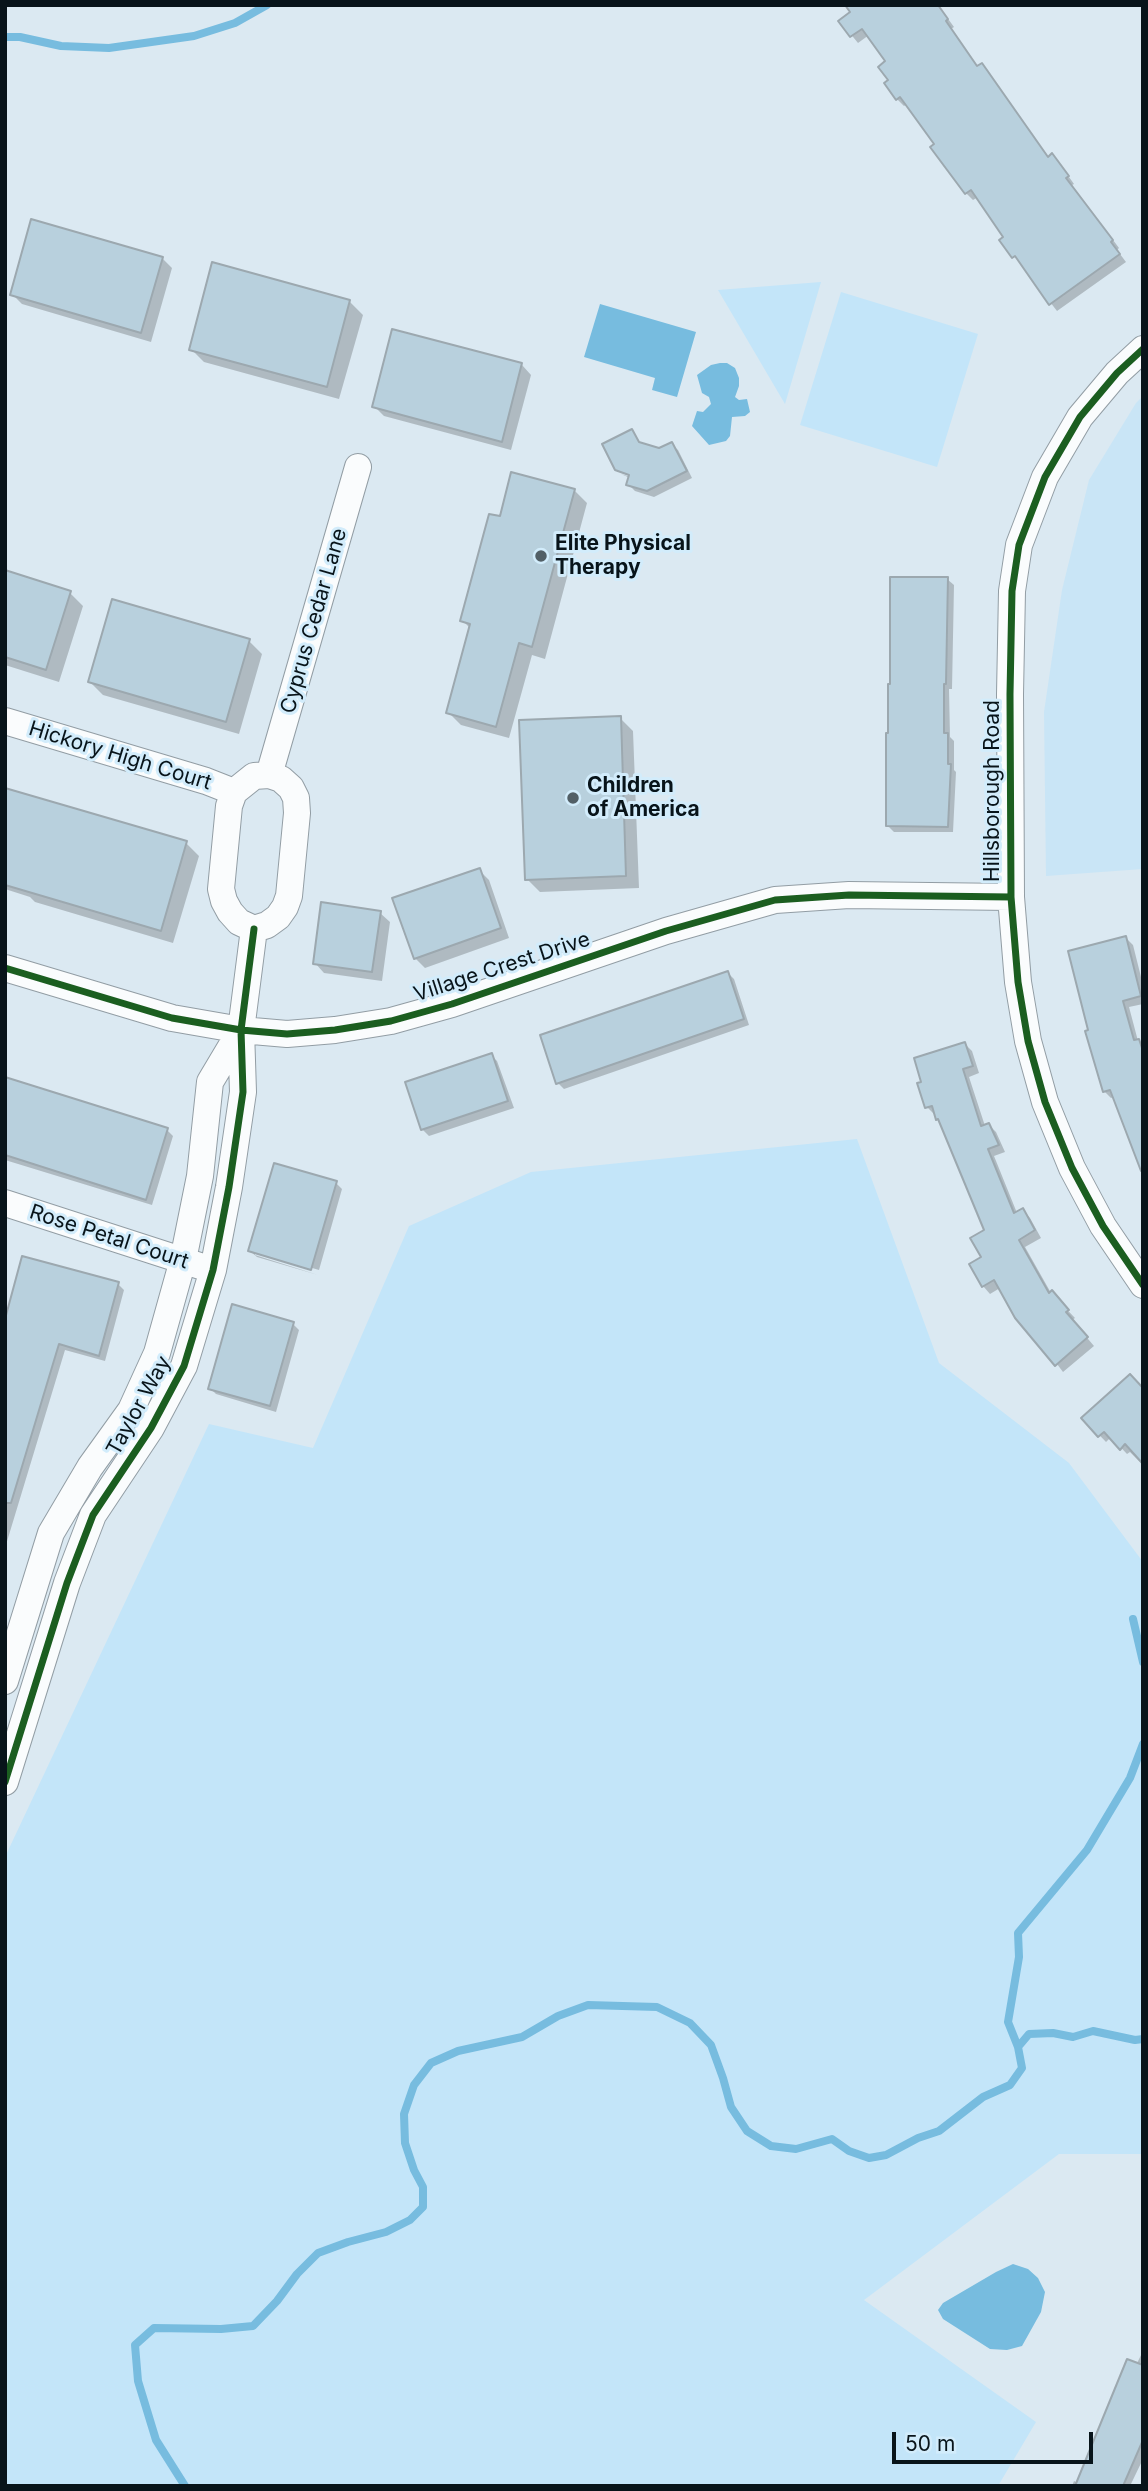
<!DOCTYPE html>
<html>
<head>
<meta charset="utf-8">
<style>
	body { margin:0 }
	#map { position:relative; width:1148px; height:2491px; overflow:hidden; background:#dbe9f2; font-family:Inter,sans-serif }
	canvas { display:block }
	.frame { position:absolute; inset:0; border:7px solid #08141a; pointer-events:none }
	.scale { position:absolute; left:892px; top:2432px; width:201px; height:32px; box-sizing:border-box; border:4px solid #08141a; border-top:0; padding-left:9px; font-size:21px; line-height:24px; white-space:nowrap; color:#08141a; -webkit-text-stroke:5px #d2ecfb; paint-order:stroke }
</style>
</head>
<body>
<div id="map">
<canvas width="1148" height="2491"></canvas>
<div class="frame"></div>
<div class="scale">50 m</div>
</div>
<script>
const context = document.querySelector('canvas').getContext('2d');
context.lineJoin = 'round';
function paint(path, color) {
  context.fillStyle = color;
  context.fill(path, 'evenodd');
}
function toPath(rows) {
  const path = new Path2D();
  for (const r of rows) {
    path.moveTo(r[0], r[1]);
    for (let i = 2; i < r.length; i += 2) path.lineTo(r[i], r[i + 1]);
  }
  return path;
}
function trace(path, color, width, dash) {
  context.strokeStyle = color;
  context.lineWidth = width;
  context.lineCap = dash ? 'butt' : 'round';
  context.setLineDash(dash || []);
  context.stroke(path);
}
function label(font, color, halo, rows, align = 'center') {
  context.font = font + ' Inter,sans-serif';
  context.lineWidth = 6;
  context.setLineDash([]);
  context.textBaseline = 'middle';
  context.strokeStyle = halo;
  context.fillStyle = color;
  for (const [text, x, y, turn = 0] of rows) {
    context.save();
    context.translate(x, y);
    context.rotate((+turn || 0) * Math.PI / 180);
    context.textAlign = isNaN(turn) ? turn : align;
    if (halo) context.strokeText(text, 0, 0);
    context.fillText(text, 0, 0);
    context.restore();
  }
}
const built = toPath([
	[1143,396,1143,869,1046,876,1044,712,1062,590,1089,480,1136,403]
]);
const green = toPath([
	[821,282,785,404,718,290],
	[841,292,978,334,937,467,800,425],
	[857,1139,939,1363,1069,1463,1143,1562,1143,2154,1059,2154,864,2300,1036,2422,998,2486,5,2486,5,1857,209,1424,313,1448,409,1226,531,1172]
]);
const water = toPath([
	[600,304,696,332,677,397,652,390,655,378,584,357],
	[720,363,727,363,735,368,739,378,739,386,735,397,739,400,747,399,750,412,745,416,732,417,730,436,726,441,709,445,692,426,697,411,703,412,711,404,709,397,702,393,697,375,711,365],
	[1013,2264,1028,2269,1038,2278,1045,2292,1041,2312,1022,2346,1007,2350,990,2349,943,2319,938,2310,943,2303,996,2272]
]);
const shadow = toPath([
	[938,5,954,27,951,29,978,67,981,65,988,72,1049,158,1052,156,1059,163,1074,184,1072,185,1119,248,1117,250,1126,262,1057,311,1002,240,1005,237,978,197,973,200,966,193,932,147,936,145,907,104,904,106,897,99,888,62,869,35,858,43,840,21],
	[162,258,172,268,151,342,22,304,12,294],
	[350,302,363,315,339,399,204,362,191,349],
	[394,331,522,365,531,375,511,450,384,416,374,406],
	[631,431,642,445,659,450,671,444,678,450,692,478,654,497,635,491,628,484,630,478,621,474,637,479],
	[574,490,587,503,545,659,532,655,509,738,461,725,448,712,471,629,462,620,501,518],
	[5,572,70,593,83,606,59,682,5,665],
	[947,579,954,585,952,689,949,689,950,737,954,741,954,770,956,772,953,832,894,832,887,825],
	[249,641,262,654,239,734,103,695,90,682],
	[620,718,633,731,639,888,540,892,527,879],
	[5,790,186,843,199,856,173,943,35,902,30,897,5,889],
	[479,870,489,880,509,938,425,968,415,958],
	[380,913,390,922,382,981,324,973,315,963],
	[1126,938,1133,945,1143,985,1143,1004,1129,1007,1138,1041,1143,1045,1143,1171,1114,1097,1111,1098,1104,1091,1090,1031],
	[728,973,734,979,749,1025,564,1089,558,1083],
	[965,1044,972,1051,979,1073,969,1077,985,1126,989,1125,996,1132,1005,1152,994,1156,1017,1213,1022,1210,1030,1218,1041,1238,1025,1247,1051,1293,1075,1318,1072,1320,1094,1346,1063,1372,1000,1288,990,1294,983,1286,971,1265,983,1258,986,1231,937,1113,934,1114,927,1107],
	[491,1055,497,1061,514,1108,429,1136,423,1130,407,1083],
	[5,1081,167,1130,173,1136,152,1205,5,1160],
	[336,1183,342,1189,319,1270,255,1251,255,1255,318,1275,257,1257,250,1251],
	[118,1284,124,1290,105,1361,65,1350,5,1548,5,1326],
	[293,1324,299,1330,276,1412,216,1394,210,1388],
	[1143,1390,1143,1465,1130,1452,1127,1454,1111,1437,1106,1442,1084,1419],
	[1143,2351,1143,2459,1130,2486,1072,2486,1074,2481,1078,2483]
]);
const stream = toPath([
	[5,37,20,37,61,46,109,48,194,36,235,23,267,5],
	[1133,1619,1143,1662],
	[1018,2047,1029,2034,1053,2033,1073,2037,1093,2031,1135,2040,1143,2039],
	[185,2486,156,2440,138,2381,135,2345,154,2328,221,2329,253,2326,277,2301,297,2274,318,2253,348,2242,386,2232,410,2220,423,2207,423,2187,414,2170,405,2143,404,2114,414,2085,431,2063,458,2051,522,2037,558,2016,588,2005,657,2007,690,2023,711,2045,723,2078,731,2107,747,2131,771,2146,796,2149,832,2139,849,2151,869,2158,886,2155,918,2138,939,2131,983,2097,1010,2085,1022,2068,1018,2047,1008,2022,1019,1957,1018,1933,1087,1850,1130,1778,1143,1744]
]);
const building = toPath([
	[845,5,938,5,948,19,946,21,977,66,982,63,1048,157,1052,153,1069,176,1066,178,1113,240,1111,242,1120,254,1049,305,1015,256,1012,258,999,240,1003,237,971,190,965,194,930,147,934,144,900,97,896,100,884,83,888,80,878,67,885,61,862,29,850,37,838,21,850,12,845,5],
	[31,219,163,257,141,333,10,295,31,219],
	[212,262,350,300,327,387,189,350,212,262],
	[392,329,522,363,502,442,372,407,392,329],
	[632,429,639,442,659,448,672,442,687,471,647,491,626,485,629,475,615,470,602,444,632,429],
	[511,472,575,489,532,647,519,643,496,727,446,713,470,624,460,621,489,514,500,516,511,472],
	[5,570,71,591,46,670,5,657,5,570],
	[890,577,948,577,946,684,944,684,944,733,948,733,948,764,951,764,948,827,886,826,886,733,888,733,888,684,890,684,890,577],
	[112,599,250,639,226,722,88,682,112,599],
	[621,716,626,876,525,880,519,720,621,716],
	[5,788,187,841,161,931,5,885,5,788],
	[480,868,501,928,414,959,392,898,480,868],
	[321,902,381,911,372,972,313,964,321,902],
	[1126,936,1141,996,1123,1001,1134,1040,1139,1039,1143,1051,1143,1171,1141,1171,1110,1090,1103,1092,1085,1031,1088,1030,1068,951,1126,936],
	[728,971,744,1019,556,1084,540,1035,728,971],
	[965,1042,973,1066,963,1069,981,1126,989,1123,999,1145,988,1149,1014,1213,1023,1208,1035,1230,1019,1240,1049,1293,1052,1290,1069,1310,1066,1312,1088,1337,1055,1366,1015,1318,994,1280,982,1287,969,1264,981,1257,970,1238,984,1230,938,1119,936,1120,932,1106,925,1108,917,1083,921,1082,914,1058,965,1042],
	[492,1053,508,1101,421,1130,405,1082,492,1053],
	[5,1077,168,1128,146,1200,5,1155,5,1077],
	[274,1163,337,1181,311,1270,248,1251,274,1163],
	[22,1256,119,1282,99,1356,59,1344,11,1503,5,1503,5,1319,22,1256],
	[232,1304,294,1322,270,1406,208,1389,232,1304],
	[1130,1374,1143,1388,1143,1464,1125,1444,1120,1450,1104,1432,1098,1437,1081,1418,1130,1374],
	[1127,2359,1143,2365,1143,2440,1123,2486,1075,2486,1127,2359]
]);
const street = toPath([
	[1143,349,1117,373,1080,417,1045,477,1019,545,1012,591,1010,694,1011,897,1018,982,1028,1041,1045,1102,1072,1168,1103,1226,1143,1285],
	[5,721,206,781,234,792],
	[269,775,281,779,291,788,296,798,297,813,289,896,285,907,278,917,267,925,254,929,239,922,230,912,224,901,221,889,229,806,234,792,254,776,269,775],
	[269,775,358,467],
	[5,968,172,1018,241,1030,287,1034,335,1030,391,1021,452,1004,666,931,775,900,849,895,1011,897],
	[5,1203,200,1266],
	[5,1681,51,1533,90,1467,131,1410,157,1353,183,1260,200,1176,210,1082,241,1030],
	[5,1782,67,1583,93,1515,151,1428,184,1366,213,1270,229,1187,243,1092,241,1030,254,929]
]);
const cycleway = toPath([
	[1143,349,1117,373,1080,417,1045,477,1019,545,1012,591,1010,694,1011,897,1018,982,1028,1041,1045,1102,1072,1168,1103,1226,1143,1285],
	[5,968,172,1018,241,1030,287,1034,335,1030,391,1021,452,1004,666,931,775,900,849,895,1011,897],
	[5,1782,67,1583,93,1515,151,1428,184,1366,213,1270,229,1187,243,1092,241,1030,254,929]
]);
const markers = [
	[541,556,7,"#525f66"],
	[573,798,7,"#525f66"]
];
const poiNames = [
	["Elite Physical",555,544],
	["Therapy",555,568],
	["Children",587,786],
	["of America",587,810]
];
const streetNames = [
	["Cyprus Cedar Lane",314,621,-74],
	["Hickory High Court",120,756,17],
	["Hillsborough Road",993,791,-90],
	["Village Crest Drive",502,967,-18],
	["Rose Petal Court",109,1237,18],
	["Taylor Way",139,1406,-61]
];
paint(built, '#c9e5f6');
paint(green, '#c3e5f9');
paint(water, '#77bcdf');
paint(shadow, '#0003');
trace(stream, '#77bcdf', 8);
paint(building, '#b8d0dd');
trace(building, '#9ca8af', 2);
trace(street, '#929da4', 28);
trace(street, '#fafcfd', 26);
trace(cycleway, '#1b5e20', 7);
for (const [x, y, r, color] of markers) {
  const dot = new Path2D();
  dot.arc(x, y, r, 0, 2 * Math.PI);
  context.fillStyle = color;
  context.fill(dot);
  trace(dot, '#d2ecfb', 2.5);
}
label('bold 21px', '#08141a', '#d2ecfb', poiNames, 'left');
label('21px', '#08141a', '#d2ecfb', streetNames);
</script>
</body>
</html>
